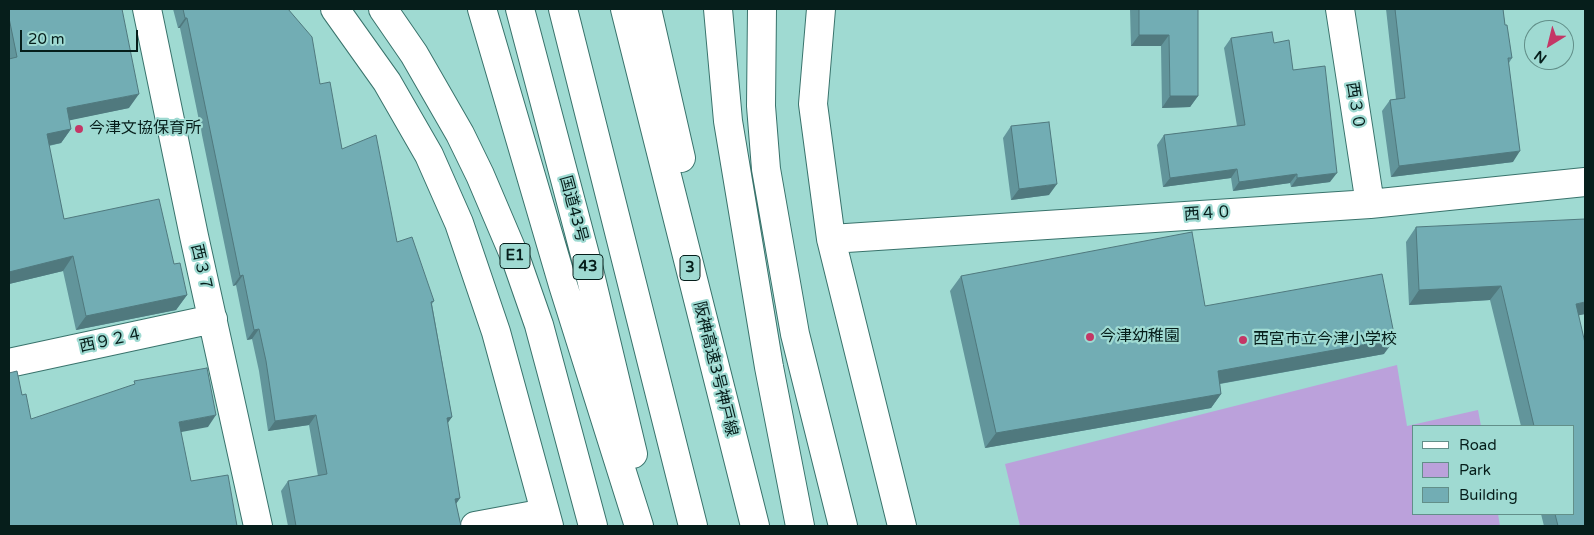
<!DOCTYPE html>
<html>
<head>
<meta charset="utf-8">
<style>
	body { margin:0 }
	#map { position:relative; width:1594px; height:535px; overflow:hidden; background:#9fdad2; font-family:"Varela Round",sans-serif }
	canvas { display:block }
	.frame { position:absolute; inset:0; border:10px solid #061e1b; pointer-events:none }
	.legend { position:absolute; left:1412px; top:425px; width:162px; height:90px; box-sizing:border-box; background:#9fdad2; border:1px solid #628f89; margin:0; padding:6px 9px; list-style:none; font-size:15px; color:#061e1b }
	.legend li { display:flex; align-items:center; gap:10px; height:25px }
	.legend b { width:25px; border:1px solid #628f89 }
	.north { position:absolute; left:1524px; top:20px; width:50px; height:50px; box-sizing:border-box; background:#9fdad2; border:1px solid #628f89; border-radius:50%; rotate:216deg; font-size:14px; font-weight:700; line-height:20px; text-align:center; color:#061e1b }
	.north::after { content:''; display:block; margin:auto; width:18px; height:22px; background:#c43766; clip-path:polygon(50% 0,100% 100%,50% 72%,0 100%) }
	.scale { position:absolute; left:20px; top:30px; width:118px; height:22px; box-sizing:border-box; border:2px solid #061e1b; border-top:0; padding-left:6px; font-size:15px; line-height:18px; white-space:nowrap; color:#061e1b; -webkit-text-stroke:4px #9fdad2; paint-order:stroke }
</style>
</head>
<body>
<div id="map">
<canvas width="1594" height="535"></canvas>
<div class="frame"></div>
<ul class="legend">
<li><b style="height:6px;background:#fff"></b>Road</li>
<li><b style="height:14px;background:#bba1db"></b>Park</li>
<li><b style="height:14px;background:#72adb4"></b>Building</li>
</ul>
<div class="north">N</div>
<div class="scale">20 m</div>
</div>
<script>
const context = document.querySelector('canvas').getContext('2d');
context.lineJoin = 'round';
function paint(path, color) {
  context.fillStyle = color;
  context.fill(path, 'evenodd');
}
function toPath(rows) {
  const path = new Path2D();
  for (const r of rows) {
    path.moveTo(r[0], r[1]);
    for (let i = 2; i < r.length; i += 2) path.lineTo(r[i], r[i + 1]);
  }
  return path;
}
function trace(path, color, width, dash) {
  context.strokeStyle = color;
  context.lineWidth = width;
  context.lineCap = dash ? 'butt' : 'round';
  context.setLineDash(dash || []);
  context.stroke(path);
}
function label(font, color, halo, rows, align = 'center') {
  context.font = font + ' "Varela Round","Noto Sans JP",sans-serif';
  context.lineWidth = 4.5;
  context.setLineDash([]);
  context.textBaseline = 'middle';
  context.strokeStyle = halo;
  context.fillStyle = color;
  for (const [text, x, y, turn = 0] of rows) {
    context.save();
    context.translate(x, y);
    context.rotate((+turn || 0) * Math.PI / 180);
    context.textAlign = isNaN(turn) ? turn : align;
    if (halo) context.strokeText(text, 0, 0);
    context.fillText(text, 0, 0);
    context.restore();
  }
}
const green = toPath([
	[1397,365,1407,426,1478,410,1481,426,1413,426,1413,514,1498,514,1500,526,1020,526,1005,464]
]);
const street = toPath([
	[147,9,194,236,258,526],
	[335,9,387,82,429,155,459,223,496,332,549,526],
	[821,9,813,104,831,239,902,526],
	[1340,9,1370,204],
	[831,239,1370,204,1585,182],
	[9,363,213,319],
	[475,526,545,513]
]);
const highway = toPath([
	[383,9,414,54,460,134,480,175,517,262,539,325,593,526],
	[482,9,563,285,639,526],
	[520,9,589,270,633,454],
	[563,9,693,526],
	[625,9,755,526],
	[647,9,681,158],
	[718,9,728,121,769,367,800,526],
	[762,9,761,106,766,169,795,334,843,526]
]);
const wall = toPath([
	[9,9,129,108,69,120,71,129,61,143,49,146,64,219,174,264,187,295,176,310,76,330,63,271,9,284],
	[173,9,288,9,320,84,342,149,397,242,434,301,432,304,452,417,447,423,460,498,456,504,461,526,288,526,281,491,288,481,318,476,309,425,268,431,259,371,252,339,247,340,236,285,233,286,180,28,178,28],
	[1130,9,1198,9,1198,96,1190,107,1162,108,1161,46,1131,46],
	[1386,9,1503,9,1505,25,1512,58,1509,63,1513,162,1391,177,1382,111,1390,100,1396,99],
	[1231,38,1274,43,1293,70,1330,182,1291,187,1290,183,1233,191,1231,178,1163,187,1157,145,1164,135,1237,126,1224,48],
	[1011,126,1049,195,1011,200,1003,138],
	[1416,227,1585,314,1579,315,1585,526,1544,526,1541,514,1573,514,1573,426,1521,426,1490,300,1409,305,1406,242],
	[961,276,1205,306,1384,354,1220,384,1221,394,1211,408,985,448,950,291]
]);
const shadedWall = toPath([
	[185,18,187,18,180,28,178,28],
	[1139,35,1169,35,1161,46,1131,46],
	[139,94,129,108,57,123,67,108],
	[1170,96,1198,96,1190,107,1162,108],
	[71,129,61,143,36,148,47,134],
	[1520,151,1513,162,1391,177,1399,166],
	[1237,169,1231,178,1163,187,1170,178],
	[1337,173,1330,182,1291,187,1297,178],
	[1297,174,1290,183,1233,191,1239,182],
	[1057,184,1049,195,1011,200,1019,189],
	[73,256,63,271,9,284,9,272],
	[243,275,236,285,233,286,240,276],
	[1501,286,1490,300,1409,305,1419,290],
	[187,295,176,310,76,330,86,316],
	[1585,302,1585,314,1566,318,1576,304],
	[259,329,252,339,247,340,254,330],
	[1395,339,1384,354,1207,386,1218,371],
	[1221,394,1211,408,985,448,996,433],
	[216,415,208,427,171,434,179,422],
	[316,415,309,425,268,431,275,421],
	[452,417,445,427,447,418],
	[460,498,453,508,455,499]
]);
const building = toPath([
	[9,9,122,9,139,94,67,108,71,129,47,134,64,219,159,199,174,264,180,263,187,295,86,316,73,256,9,272,9,59,17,57,9,18,9,9],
	[183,9,288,9,312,37,320,84,330,82,342,149,376,135,397,242,412,237,434,301,431,302,452,417,447,418,460,498,455,499,461,526,296,526,288,481,327,474,316,415,275,421,266,361,259,329,254,330,243,275,240,276,187,18,185,18,183,9],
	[1139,9,1198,9,1198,96,1170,96,1169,35,1139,35,1139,9],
	[1395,9,1503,9,1505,25,1507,25,1512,58,1508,58,1520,151,1399,166,1390,100,1405,98,1395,9],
	[1272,32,1274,43,1289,40,1293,70,1325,66,1337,173,1297,178,1297,174,1239,182,1237,169,1170,178,1164,135,1245,125,1231,38,1272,32],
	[1049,122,1057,184,1019,189,1011,126,1049,122],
	[1585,219,1585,302,1576,304,1585,343,1585,526,1558,526,1555,514,1573,514,1573,426,1534,426,1501,286,1419,290,1416,227,1585,219],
	[1192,232,1205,306,1382,274,1395,339,1218,371,1221,394,996,433,961,276,1192,232],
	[207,368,216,415,179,422,191,481,228,475,237,526,9,526,9,373,17,371,22,395,26,394,31,419,135,384,134,381,207,368]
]);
const markers = [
	[79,129,5,"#c43766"],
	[1090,337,5,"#c43766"],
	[1243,340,5,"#c43766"]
];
const shields = [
	[515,256,30],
	[588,267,30],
	[690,268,20]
];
const shieldNames = [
	["E1",515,256],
	["43",588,267],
	["3",690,268]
];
const streetNames = [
	["西３０",1355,106,81],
	["国道43号",573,209,75],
	["西４０",1208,214,-4],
	["西３７",201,268,77],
	["西９２４",111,341,-12],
	["阪神高速3号神戸線",715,369,76]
];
const poiNames = [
	["今津文協保育所",89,129],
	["今津幼稚園",1100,337],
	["西宮市立今津小学校",1253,340]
];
paint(green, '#bba1db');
trace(street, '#39736c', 30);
trace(highway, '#39736c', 30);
trace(street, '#fff', 28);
trace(highway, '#fff', 28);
paint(wall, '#62959b');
paint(shadedWall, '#50797e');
paint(building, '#72adb4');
trace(building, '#50797e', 1);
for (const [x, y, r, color] of markers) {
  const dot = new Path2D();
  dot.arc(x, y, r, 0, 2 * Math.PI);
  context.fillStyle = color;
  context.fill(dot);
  trace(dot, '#9fdad2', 2);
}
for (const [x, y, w] of shields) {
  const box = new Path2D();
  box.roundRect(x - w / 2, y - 12.5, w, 25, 4);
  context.fillStyle = '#9fdad2';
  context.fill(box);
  trace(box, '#061e1b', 1);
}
label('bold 15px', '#061e1b', null, shieldNames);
label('16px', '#061e1b', '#9fdad2', streetNames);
label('16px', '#061e1b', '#9fdad2', poiNames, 'left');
</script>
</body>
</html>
